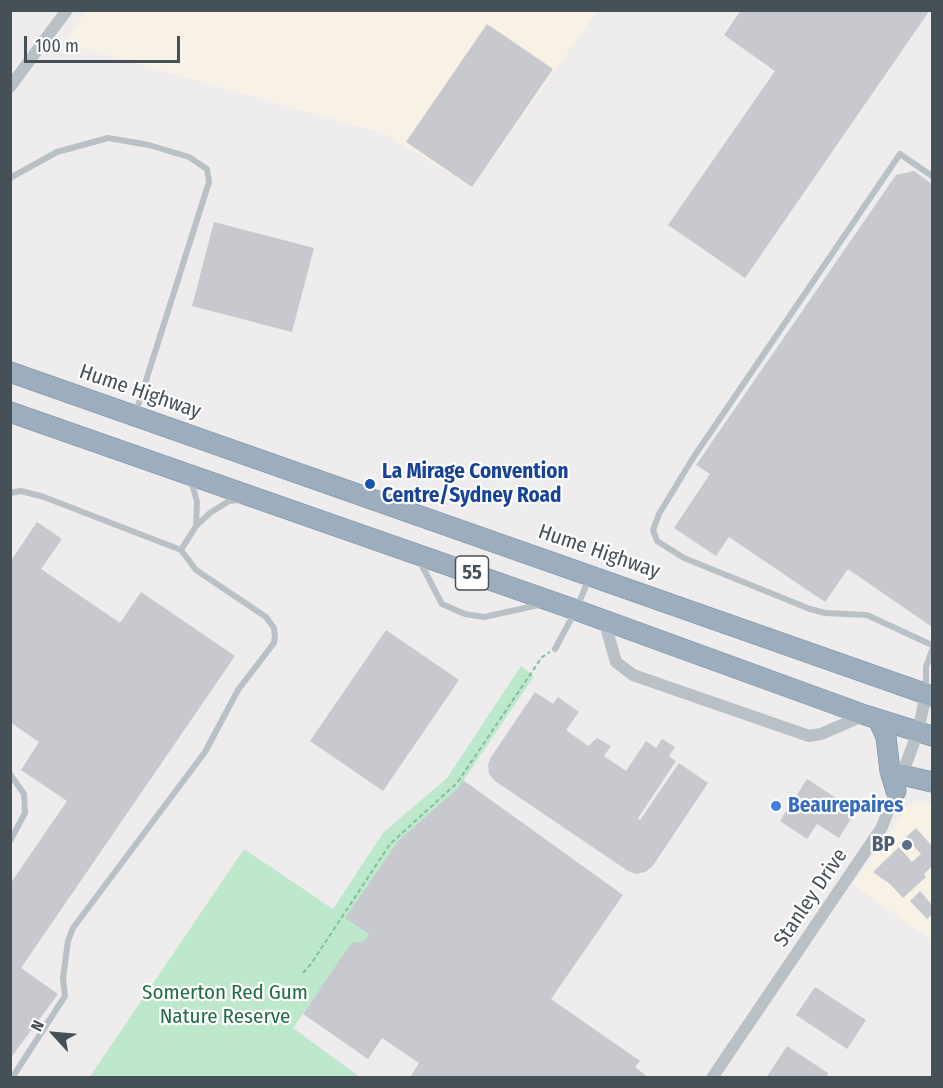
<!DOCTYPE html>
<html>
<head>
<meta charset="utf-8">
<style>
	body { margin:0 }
	#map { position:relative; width:943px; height:1088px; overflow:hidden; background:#eeecec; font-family:"Fira Sans Condensed",sans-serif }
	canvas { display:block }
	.frame { position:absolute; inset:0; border:12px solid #465057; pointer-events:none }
	.north { position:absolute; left:24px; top:1004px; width:60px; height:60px; -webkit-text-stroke:4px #fff; paint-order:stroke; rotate:296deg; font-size:16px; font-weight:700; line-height:24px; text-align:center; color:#465057 }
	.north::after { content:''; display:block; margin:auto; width:21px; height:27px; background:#465057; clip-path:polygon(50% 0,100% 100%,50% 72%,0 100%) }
	.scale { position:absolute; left:24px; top:36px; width:156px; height:27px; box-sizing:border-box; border:3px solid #465057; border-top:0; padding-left:8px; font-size:18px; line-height:21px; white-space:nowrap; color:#465057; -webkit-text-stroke:4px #fff; paint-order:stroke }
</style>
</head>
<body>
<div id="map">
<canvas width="943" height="1088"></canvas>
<div class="frame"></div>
<div class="north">N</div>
<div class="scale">100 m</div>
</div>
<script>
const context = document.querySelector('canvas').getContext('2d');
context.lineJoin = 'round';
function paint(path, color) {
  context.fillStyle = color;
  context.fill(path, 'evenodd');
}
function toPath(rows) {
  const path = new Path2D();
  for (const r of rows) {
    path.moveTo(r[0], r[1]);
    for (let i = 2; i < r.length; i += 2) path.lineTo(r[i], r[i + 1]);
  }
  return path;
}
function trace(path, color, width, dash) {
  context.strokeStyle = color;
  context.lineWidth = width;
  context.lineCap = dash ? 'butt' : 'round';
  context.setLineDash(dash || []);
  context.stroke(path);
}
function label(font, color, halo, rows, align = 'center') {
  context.font = font + ' "Fira Sans Condensed",sans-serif';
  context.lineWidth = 4.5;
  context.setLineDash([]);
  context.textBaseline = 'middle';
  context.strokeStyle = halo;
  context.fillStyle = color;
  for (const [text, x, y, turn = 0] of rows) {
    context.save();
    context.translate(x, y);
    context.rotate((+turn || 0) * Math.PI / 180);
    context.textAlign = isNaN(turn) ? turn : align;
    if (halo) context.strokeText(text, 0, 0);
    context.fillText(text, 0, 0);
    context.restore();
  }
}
const commercial = toPath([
	[86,11,597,11,472,187,385,134,64,43],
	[921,801,932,805,931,940,853,884,909,805]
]);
const green = toPath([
	[521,666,534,676,459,787,398,841,346,917,369,934,364,941,351,944,293,1028,360,1077,89,1078,244,849,333,909,383,833,447,778]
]);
const building = toPath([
	[741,10,930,10,745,278,668,225,775,71,724,35],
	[487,24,553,69,472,187,406,142],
	[914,171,932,184,932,627,848,569,825,602,729,537,716,556,674,528,710,474,696,465,896,175],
	[214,222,314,248,292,332,192,306],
	[37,522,62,539,41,569,120,623,141,592,235,656,21,968,58,994,10,1059,10,884,67,801,21,770,39,742,10,722,10,562],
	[386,630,459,680,383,791,310,741],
	[535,692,553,704,558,697,579,712,566,730,588,746,597,738,611,746,604,756,626,771,646,741,656,748,662,739,675,747,669,756,676,761,638,818,640,820,679,763,708,783,652,867,645,872,636,874,628,871,495,781,489,774,488,765,491,757],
	[807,779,856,811,839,838,817,824,807,839,780,821],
	[463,780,623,895,551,999,640,1061,635,1067,649,1078,412,1078,411,1076,419,1063,382,1038,368,1059,303,1014,351,943,364,941,369,934,345,918,398,841,459,787],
	[916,828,932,846,932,866,924,874,926,877,903,898,890,884,873,872,899,847,912,862,921,854,906,837],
	[920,891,932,905,932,914,927,919,910,901],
	[815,987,866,1020,847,1049,796,1015],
	[787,1046,828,1073,826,1078,766,1078]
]);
const path = toPath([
	[303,973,311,964,390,844,457,783,542,657,550,652]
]);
const service = toPath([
	[932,176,900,154,693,458,659,514,653,530,657,541,684,558,810,609,825,613,867,615,932,645],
	[10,178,57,152,108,138,149,145,189,157,207,169,209,182,136,412],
	[188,480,193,487,197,502,196,526],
	[10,493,21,491,44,497,181,550,196,570,266,617,274,628,275,636,274,643,238,690,205,752,73,928,68,941,63,978,65,996,12,1078],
	[181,550,196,526,210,513,229,501,240,500],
	[419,560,442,604,465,614,484,617,543,604],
	[555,649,576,610,589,578],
	[926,690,926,667,932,650],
	[10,774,24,794,25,813,10,841]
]);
const minor = toPath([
	[10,87,67,10],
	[604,620,616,662,633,675,809,736,821,734,865,715],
	[712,1078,882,827,918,732,926,694]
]);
const trunk = toPath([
	[10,372,932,696],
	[10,412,576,610,865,715,932,736],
	[878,719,886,737,890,771,896,791],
	[902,775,932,782]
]);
const markers = [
	[370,484,6,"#1a4fb4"],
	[776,806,6,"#3f7fe0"],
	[907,845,6,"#5c6f8a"]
];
const shields = [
	[472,573,33]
];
const shieldNames = [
	["55",472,573]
];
const streetNames = [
	["Hume Highway",140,392,19],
	["Hume Highway",599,552,19],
	["Stanley Drive",811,898,-56]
];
const transitNames = [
	["La Mirage Convention",382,472],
	["Centre/Sydney Road",382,496]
];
const shopNames = [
	["Beaurepaires",788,806]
];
const serviceNames = [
	["BP",895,845]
];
const parkNames = [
	["Somerton Red Gum",225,993],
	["Nature Reserve",225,1017]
];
paint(commercial, '#f8f2e6');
paint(green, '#bee8cc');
paint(building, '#c7c9ce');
trace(trunk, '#748ca1', 21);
trace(path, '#7bc19b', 2, [4.5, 3]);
trace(service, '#b9c1c7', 6);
trace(minor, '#b9c1c7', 12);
trace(trunk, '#9caebe', 20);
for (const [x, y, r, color] of markers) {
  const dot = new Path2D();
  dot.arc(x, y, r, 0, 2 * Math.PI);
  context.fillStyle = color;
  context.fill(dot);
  trace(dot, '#fff', 2);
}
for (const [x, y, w] of shields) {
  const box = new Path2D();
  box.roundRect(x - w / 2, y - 17, w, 34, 4.5);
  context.fillStyle = '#fff';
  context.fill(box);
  trace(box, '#465057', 1.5);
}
label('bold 20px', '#465057', null, shieldNames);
label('21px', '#465057', '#fff', streetNames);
label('bold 21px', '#164399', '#fff', transitNames, 'left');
label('bold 21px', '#366cbe', '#fff', shopNames, 'left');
label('bold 21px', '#4e5e75', '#fff', serviceNames, 'right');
label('21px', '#216e44', '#fff', parkNames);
</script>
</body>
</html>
